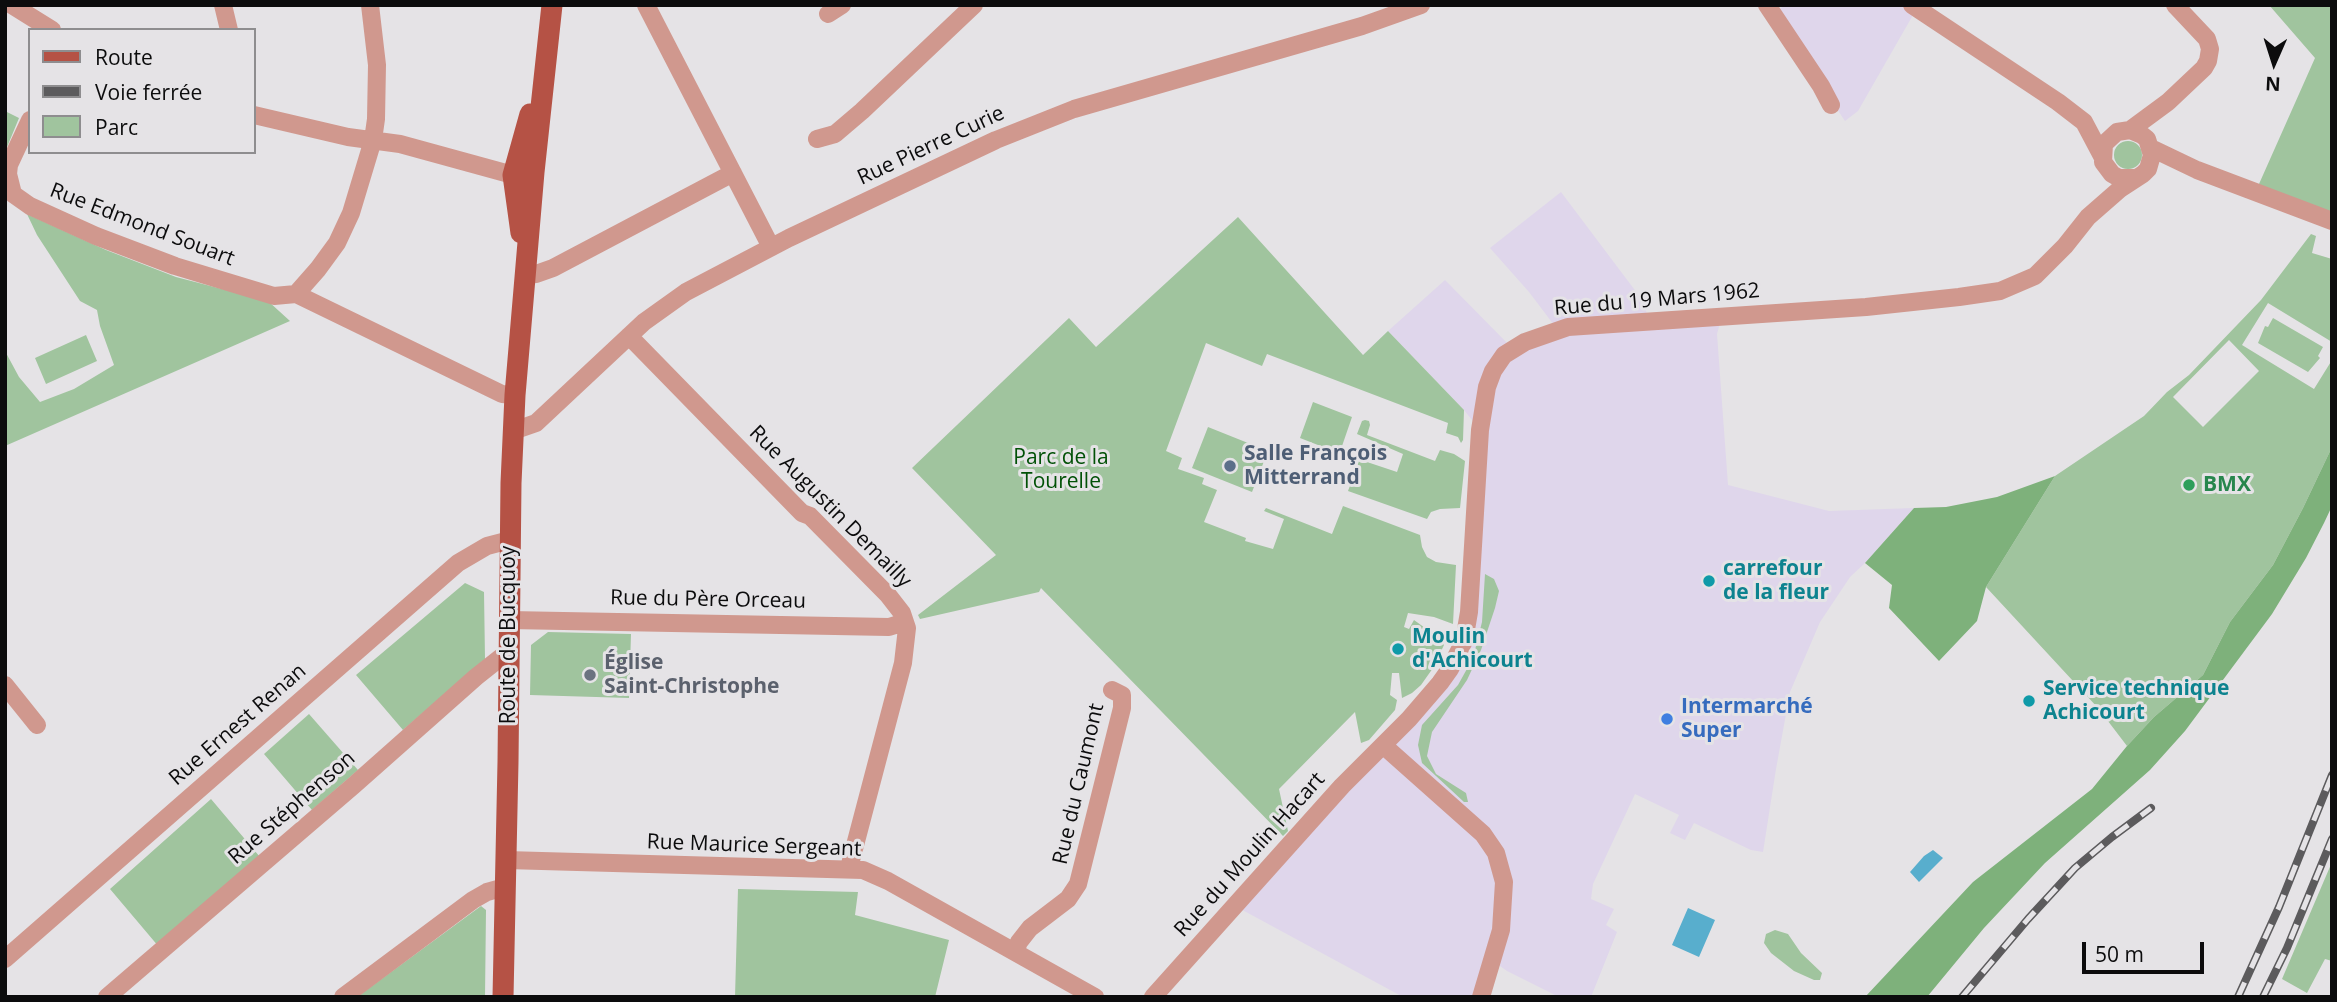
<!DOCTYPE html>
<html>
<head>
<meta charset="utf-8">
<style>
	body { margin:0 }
	#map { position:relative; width:2337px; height:1002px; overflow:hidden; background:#e5e3e6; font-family:"Open Sans",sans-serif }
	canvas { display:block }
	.frame { position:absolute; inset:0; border:7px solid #0c0c0d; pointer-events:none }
	.legend { position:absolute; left:28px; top:28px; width:228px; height:126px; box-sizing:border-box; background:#e5e3e6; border:2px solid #8e8d8f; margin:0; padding:9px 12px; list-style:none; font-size:21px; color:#0c0c0d }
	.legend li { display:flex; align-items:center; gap:14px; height:35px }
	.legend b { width:35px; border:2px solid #8e8d8f }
	.north { position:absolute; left:2239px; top:28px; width:70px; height:70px; -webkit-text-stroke:5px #e5e3e6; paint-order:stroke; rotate:183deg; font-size:19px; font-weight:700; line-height:28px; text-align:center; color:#0c0c0d }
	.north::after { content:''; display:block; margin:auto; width:24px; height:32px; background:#0c0c0d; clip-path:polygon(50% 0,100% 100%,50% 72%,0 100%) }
	.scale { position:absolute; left:2082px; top:942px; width:122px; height:32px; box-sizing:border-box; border:4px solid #0c0c0d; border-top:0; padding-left:9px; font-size:21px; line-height:24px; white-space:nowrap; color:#0c0c0d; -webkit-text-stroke:5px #e5e3e6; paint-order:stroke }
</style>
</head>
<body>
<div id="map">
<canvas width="2337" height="1002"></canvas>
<div class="frame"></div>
<ul class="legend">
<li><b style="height:9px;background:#b55245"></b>Route</li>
<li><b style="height:9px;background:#5c5b5d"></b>Voie ferrée</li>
<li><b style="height:19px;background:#a0c49e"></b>Parc</li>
</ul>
<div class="north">N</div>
<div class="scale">50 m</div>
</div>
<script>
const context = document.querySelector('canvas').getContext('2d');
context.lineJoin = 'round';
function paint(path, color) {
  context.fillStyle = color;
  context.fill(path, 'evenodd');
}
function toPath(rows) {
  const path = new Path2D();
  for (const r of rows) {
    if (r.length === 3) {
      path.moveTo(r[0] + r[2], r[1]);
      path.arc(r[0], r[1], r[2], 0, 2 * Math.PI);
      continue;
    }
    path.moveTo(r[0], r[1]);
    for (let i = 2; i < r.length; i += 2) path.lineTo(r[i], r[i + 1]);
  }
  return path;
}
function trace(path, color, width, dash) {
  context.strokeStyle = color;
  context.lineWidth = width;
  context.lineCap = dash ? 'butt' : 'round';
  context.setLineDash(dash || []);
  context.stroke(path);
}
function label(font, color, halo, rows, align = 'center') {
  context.font = font + ' "Open Sans",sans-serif';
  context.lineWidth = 6;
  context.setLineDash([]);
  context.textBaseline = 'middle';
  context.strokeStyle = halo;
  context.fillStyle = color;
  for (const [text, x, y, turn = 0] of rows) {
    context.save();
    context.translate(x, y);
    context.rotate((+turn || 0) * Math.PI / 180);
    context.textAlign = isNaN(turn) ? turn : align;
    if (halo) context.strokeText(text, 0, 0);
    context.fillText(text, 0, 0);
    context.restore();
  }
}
const commercial = toPath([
	[1784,5,1912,5,1917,8,1858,111,1845,121,1774,15],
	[1561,192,1637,293,1651,321,1722,316,1717,334,1728,485,1829,511,1914,508,1865,563,1850,577,1820,622,1790,692,1776,769,1763,852,1751,850,1694,823,1685,840,1670,833,1679,815,1635,794,1593,884,1591,899,1614,909,1606,925,1617,932,1591,997,1559,997,1507,971,1493,961,1481,997,1403,997,1235,906,1342,786,1464,641,1480,430,1464,410,1388,331,1445,280,1513,349,1557,329,1529,292,1490,248]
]);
const green = toPath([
	[2269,5,2332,5,2332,221,2255,193,2315,58],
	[5,111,19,118,5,152],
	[2128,155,14],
	[27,214,106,250,176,277,268,301,290,321,5,446,5,351,19,377,40,402,74,389,114,365,100,326,97,310,80,301,37,235],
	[1238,217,1363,355,1388,331,1464,410,1463,440,1461,443,1458,437,1446,433,1448,423,1267,354,1262,366,1206,343,1166,451,1182,458,1178,469,1204,478,1202,484,1217,490,1204,522,1246,538,1245,541,1273,549,1284,519,1264,511,1266,508,1332,534,1343,506,1420,535,1422,547,1427,557,1436,562,1456,565,1453,624,1434,617,1408,613,1404,627,1409,629,1414,620,1439,638,1444,645,1433,668,1421,685,1412,693,1402,698,1399,673,1392,673,1390,695,1397,700,1395,710,1369,740,1361,743,1355,712,1279,789,1288,831,1283,836,1041,588,1039,592,920,619,918,615,996,555,912,468,1069,318,1096,347],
	[2311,234,2316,236,2312,253,2332,259,2332,342,2268,303,2242,345,2314,389,2332,360,2332,447,2303,508,2273,565,2230,622,2203,675,2154,717,2127,746,2098,708,1986,587,2055,476,2144,416,2167,392,2189,375,2261,300],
	[2229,340,2259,371,2203,427,2173,397],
	[2273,318,2323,347,2318,356,2320,358,2308,372,2258,343,2265,326,2268,327],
	[86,335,97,361,46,384,35,358],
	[1313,402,1352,417,1341,449,1350,453,1349,456,1397,472,1403,454,1357,434,1362,421,1365,420,1369,421,1370,425,1367,435,1435,461,1440,450,1454,454,1465,461,1460,508,1440,509,1431,512,1427,519,1348,491,1359,461,1300,438],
	[1208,427,1268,451,1252,492,1192,468],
	[1485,574,1494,579,1499,591,1495,608,1481,650,1467,680,1432,732,1427,756,1436,774,1466,793,1468,802,1464,802,1422,763,1418,745,1422,725,1458,685,1473,658,1482,622],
	[465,583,484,592,485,659,403,730,356,675],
	[548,632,631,634,629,698,530,695,531,645],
	[309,714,358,770,312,810,264,754],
	[211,799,260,857,159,947,110,889],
	[2332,862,2332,961,2325,959,2307,993,2282,979],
	[738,889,858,892,855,915,949,940,935,997,735,997],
	[481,906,486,910,485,997,357,997],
	[1775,930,1788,934,1801,953,1822,973,1820,980,1814,980,1794,971,1771,953,1764,943,1766,934]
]);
const forest = toPath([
	[2332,447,2332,506,2324,523,2306,558,2272,614,2185,731,2150,770,2045,863,1984,928,1927,997,1865,997,1973,882,2092,789,2127,746,2154,717,2203,675,2230,622,2273,565,2303,508],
	[2055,476,1986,587,1977,621,1939,661,1889,608,1892,585,1865,563,1914,508,1946,507,1997,497]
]);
const water = toPath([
	[1933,850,1943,858,1919,882,1910,872,1924,856],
	[1688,908,1715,920,1699,957,1672,945]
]);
const minor = toPath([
	[12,5,52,30],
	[223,5,229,30],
	[646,5,771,247],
	[1767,5,1821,86,1831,105],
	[1912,5,2058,102,2084,122,2102,156],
	[828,14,842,5],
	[254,115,348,137,400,144,513,175,524,174],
	[30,120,9,165,8,174,13,194,30,206,96,236,175,266,274,296,296,294,318,269,337,243,351,213,373,140,376,119,377,65,370,5],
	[2130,130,2168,102,2204,68,2208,61,2210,49,2207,39,2175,5],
	[817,139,835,134,862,111,974,5],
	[2151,148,2197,170,2332,221],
	[527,275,536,274,553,268,733,173],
	[296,294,502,394,515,395],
	[629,336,802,513,810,516,888,595,902,613,907,628,903,663,849,868],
	[513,431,536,423,644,322,686,292,789,238,996,140,1074,109,1362,26,1421,5],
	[509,620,889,627,905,622],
	[5,685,37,725],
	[1384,746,1483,834,1496,853,1504,882,1501,930,1481,997],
	[506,860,863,870,888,881,1095,997],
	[1015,952,1019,942,1030,928,1068,899,1078,884,1122,708,1122,695,1112,690],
	[5,959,458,563,487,546,510,540],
	[107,997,353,786,476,677,500,658,509,657],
	[343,997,473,900,487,892,505,887],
	[1153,997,1342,786,1409,719,1440,683,1450,669,1464,641,1469,612,1480,430,1487,387,1493,371,1504,355,1525,342,1568,327,1866,307,1959,297,2000,291,2035,276,2065,246,2088,217,2120,189,2143,174,2148,169,2152,155,2147,139,2142,135,2130,130,2117,132,2104,144,2103,162,2112,174,2119,178,2136,178]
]);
const major = toPath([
	[521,233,513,175,530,114],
	[503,997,508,762,511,483,515,395,534,172,552,5]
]);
const rail = toPath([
	[1962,997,2028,919,2075,868,2112,837,2151,808],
	[2238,997,2279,907,2332,775],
	[2263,997,2287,948,2332,839]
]);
const markers = [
	[1230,466,7,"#5c6f8a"],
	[2189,485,7,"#2e9e5b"],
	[1709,581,7,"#0f9aa8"],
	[1398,649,7,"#0f9aa8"],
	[590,675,7,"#6b7280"],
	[2029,701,7,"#0f9aa8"],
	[1667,719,7,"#3f7fe0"]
];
const streetNames = [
	["Rue Pierre Curie",931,146,-25],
	["Rue Edmond Souart",142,225,21],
	["Rue du 19 Mars 1962",1657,300,-5],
	["Rue Augustin Demailly",830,507,45],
	["Rue du Père Orceau",708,600,1],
	["Route de Bucquoy",509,635,-90],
	["Rue Ernest Renan",238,725,-41],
	["Rue du Caumont",1079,784,-77],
	["Rue Stéphenson",292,808,-41],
	["Rue Maurice Sergeant",754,846,2],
	["Rue du Moulin Hacart",1250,855,-48]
];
const serviceNames = [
	["Salle François",1244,454],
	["Mitterrand",1244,478]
];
const parkNames = [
	["Parc de la",1061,458],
	["Tourelle",1061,482]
];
const leisureNames = [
	["BMX",2203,485]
];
const cultureNames = [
	["carrefour",1723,569],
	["de la fleur",1723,593],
	["Moulin",1412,637],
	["d'Achicourt",1412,661],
	["Service technique",2043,689],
	["Achicourt",2043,713]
];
const worshipNames = [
	["Église",604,663],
	["Saint-Christophe",604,687]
];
const shopNames = [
	["Intermarché",1681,707],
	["Super",1681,731]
];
paint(commercial, '#dfd6eb');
paint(green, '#a0c49e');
paint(forest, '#7eb17b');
paint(water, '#58aecd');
trace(minor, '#d0988e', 18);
trace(major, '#b55245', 21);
trace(rail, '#5c5b5d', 8);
trace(rail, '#e5e3e6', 5, [16]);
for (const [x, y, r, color] of markers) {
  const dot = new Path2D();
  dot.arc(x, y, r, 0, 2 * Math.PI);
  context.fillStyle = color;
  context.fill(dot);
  trace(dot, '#e5e3e6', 2.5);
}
label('21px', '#0c0c0d', '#e5e3e6', streetNames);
label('bold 21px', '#4e5e75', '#e5e3e6', serviceNames, 'left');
label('21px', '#015106', '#e5e3e6', parkNames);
label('bold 21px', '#27864d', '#e5e3e6', leisureNames, 'left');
label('bold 21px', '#0d838f', '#e5e3e6', cultureNames, 'left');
label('bold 21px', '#5b616d', '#e5e3e6', worshipNames, 'left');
label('bold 21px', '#366cbe', '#e5e3e6', shopNames, 'left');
</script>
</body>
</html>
